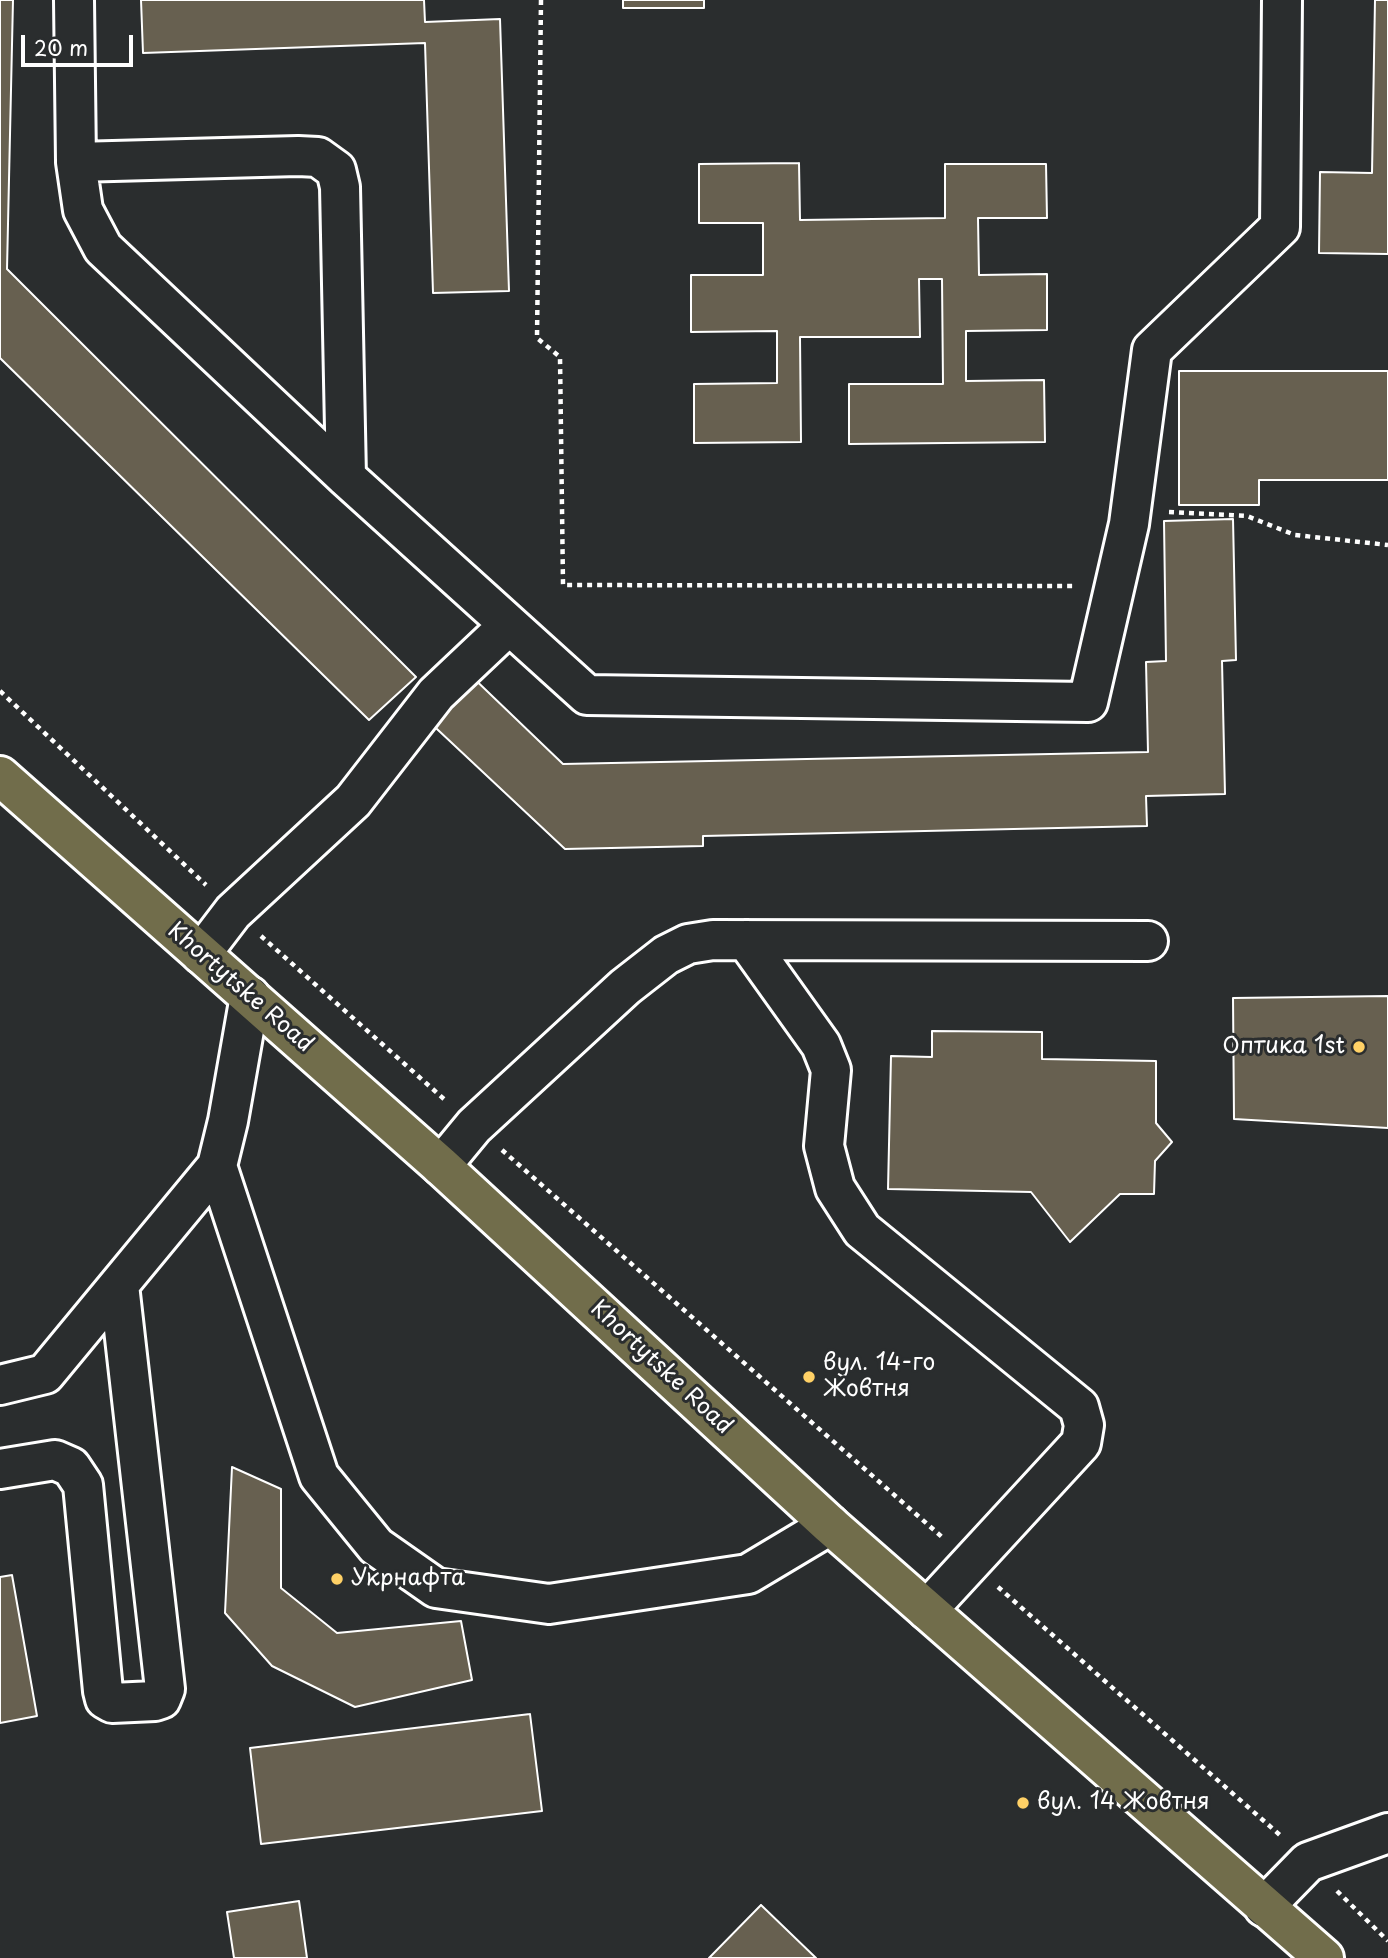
<!DOCTYPE html>
<html>
<head>
<meta charset="utf-8">
<style>
	body { margin:0 }
	#map { position:relative; width:1388px; height:1958px; overflow:hidden; background:#2a2d2e; font-family:"Playpen Sans",sans-serif }
	canvas { display:block }
	.scale { position:absolute; left:21px; top:35px; width:112px; height:32px; box-sizing:border-box; border:4px solid #fff; border-top:0; padding-left:9px; font-size:21px; line-height:24px; white-space:nowrap; color:#fff; -webkit-text-stroke:5px #2a2d2e; paint-order:stroke }
</style>
</head>
<body>
<div id="map">
<canvas width="1388" height="1958"></canvas>
<div class="scale">20 m</div>
</div>
<script>
const context = document.querySelector('canvas').getContext('2d');
context.lineJoin = 'round';
function paint(path, color) {
  context.fillStyle = color;
  context.fill(path, 'evenodd');
}
function toPath(rows) {
  const path = new Path2D();
  for (const r of rows) {
    path.moveTo(r[0], r[1]);
    for (let i = 2; i < r.length; i += 2) path.lineTo(r[i], r[i + 1]);
  }
  return path;
}
function trace(path, color, width, dash) {
  context.strokeStyle = color;
  context.lineWidth = width;
  context.lineCap = dash ? 'butt' : 'round';
  context.setLineDash(dash || []);
  context.stroke(path);
}
function label(font, color, halo, rows, align = 'center') {
  context.font = font + ' "Playpen Sans",sans-serif';
  context.lineWidth = 6;
  context.setLineDash([]);
  context.textBaseline = 'middle';
  context.strokeStyle = halo;
  context.fillStyle = color;
  for (const [text, x, y, turn = 0] of rows) {
    context.save();
    context.translate(x, y);
    context.rotate((+turn || 0) * Math.PI / 180);
    context.textAlign = isNaN(turn) ? turn : align;
    if (halo) context.strokeText(text, 0, 0);
    context.fillText(text, 0, 0);
    context.restore();
  }
}
const building = toPath([
	[0,0,13,0,7,269,416,677,369,720,0,358,0,0],
	[141,0,424,0,425,22,500,19,509,291,433,293,425,43,143,53,141,0],
	[623,0,704,0,704,8,623,8,623,0],
	[1375,0,1388,0,1388,254,1319,253,1320,172,1372,173,1375,0],
	[799,163,800,220,945,218,945,164,1046,164,1047,218,978,218,979,275,1047,274,1047,330,966,331,966,381,1044,380,1045,442,849,444,849,384,943,384,942,279,919,279,920,337,800,337,801,442,694,443,694,384,777,383,777,331,691,332,691,275,763,275,763,223,699,223,699,164,799,163],
	[1179,371,1388,371,1388,480,1259,480,1259,505,1179,505,1179,371],
	[1233,519,1236,660,1222,661,1225,794,1146,796,1147,826,703,836,703,846,565,849,422,715,464,669,563,764,1148,752,1146,662,1166,661,1164,521,1233,519],
	[1388,996,1388,1128,1234,1119,1233,998,1388,996],
	[932,1031,1042,1032,1042,1059,1156,1061,1156,1123,1172,1142,1155,1161,1154,1194,1120,1194,1070,1242,1031,1192,888,1189,891,1056,932,1057,932,1031],
	[232,1467,281,1489,281,1588,337,1633,461,1621,472,1680,355,1707,272,1666,225,1613,232,1467],
	[12,1575,37,1716,0,1723,0,1577,12,1575],
	[530,1714,542,1811,261,1844,250,1748,530,1714],
	[299,1901,307,1958,234,1958,227,1912,299,1901],
	[761,1905,816,1958,709,1958,761,1905]
]);
const path = toPath([
	[541,0,537,338,560,357,563,585,1077,586],
	[1169,512,1247,516,1295,535,1388,545],
	[0,691,206,885],
	[261,936,445,1100],
	[502,1150,942,1537],
	[998,1587,1281,1836],
	[1337,1891,1388,1941]
]);
const minor = toPath([
	[74,0,76,162,83,210,103,248,346,477,587,695,1088,702,1129,524,1152,350,1280,227,1282,0],
	[76,162,298,156,318,157,336,170,340,187,346,477],
	[746,940,821,1045,831,1070,824,1146,835,1188,862,1230,1079,1407,1084,1425,1081,1443,927,1610],
	[201,954,233,912,353,801,436,694,509,625],
	[250,996,228,1121,217,1166,319,1476,376,1546,436,1588,549,1604,748,1574,830,1525],
	[441,1166,474,1126,625,987,666,955,688,944,713,940,1148,941],
	[0,1385,45,1374,217,1166],
	[0,1469,55,1460,71,1467,83,1485,103,1691,105,1699,112,1703,155,1701,161,1699,165,1689,119,1285],
	[1264,1907,1308,1862,1388,1833]
]);
const major = toPath([
	[0,776,441,1166,830,1525,1324,1958]
]);
const markers = [
	[1359,1047,7,"#ffd166"],
	[809,1377,7,"#ffd166"],
	[337,1579,7,"#ffd166"],
	[1023,1803,7,"#ffd166"]
];
const streetNames = [
	["Khortytske Road",240,988,41],
	["Khortytske Road",661,1368,43]
];
const poiNames = [
	["Оптика 1st",1345,1047,"right"],
	["вул. 14-го",823,1364],
	["Жовтня",823,1390],
	["Укрнафта",351,1579],
	["вул. 14 Жовтня",1037,1803]
];
paint(building, '#676050');
trace(building, '#fff', 2);
trace(minor, '#fff', 44);
trace(major, '#fff', 44);
trace(path, '#fff', 4.5, [5, 5]);
trace(minor, '#2a2d2e', 38);
trace(major, '#716d4b', 38);
for (const [x, y, r, color] of markers) {
  const dot = new Path2D();
  dot.arc(x, y, r, 0, 2 * Math.PI);
  context.fillStyle = color;
  context.fill(dot);
  trace(dot, '#2a2d2e', 2.5);
}
label('23px', '#fff', '#2a2d2e', streetNames);
label('23px', '#fff', '#2a2d2e', poiNames, 'left');
</script>
</body>
</html>
